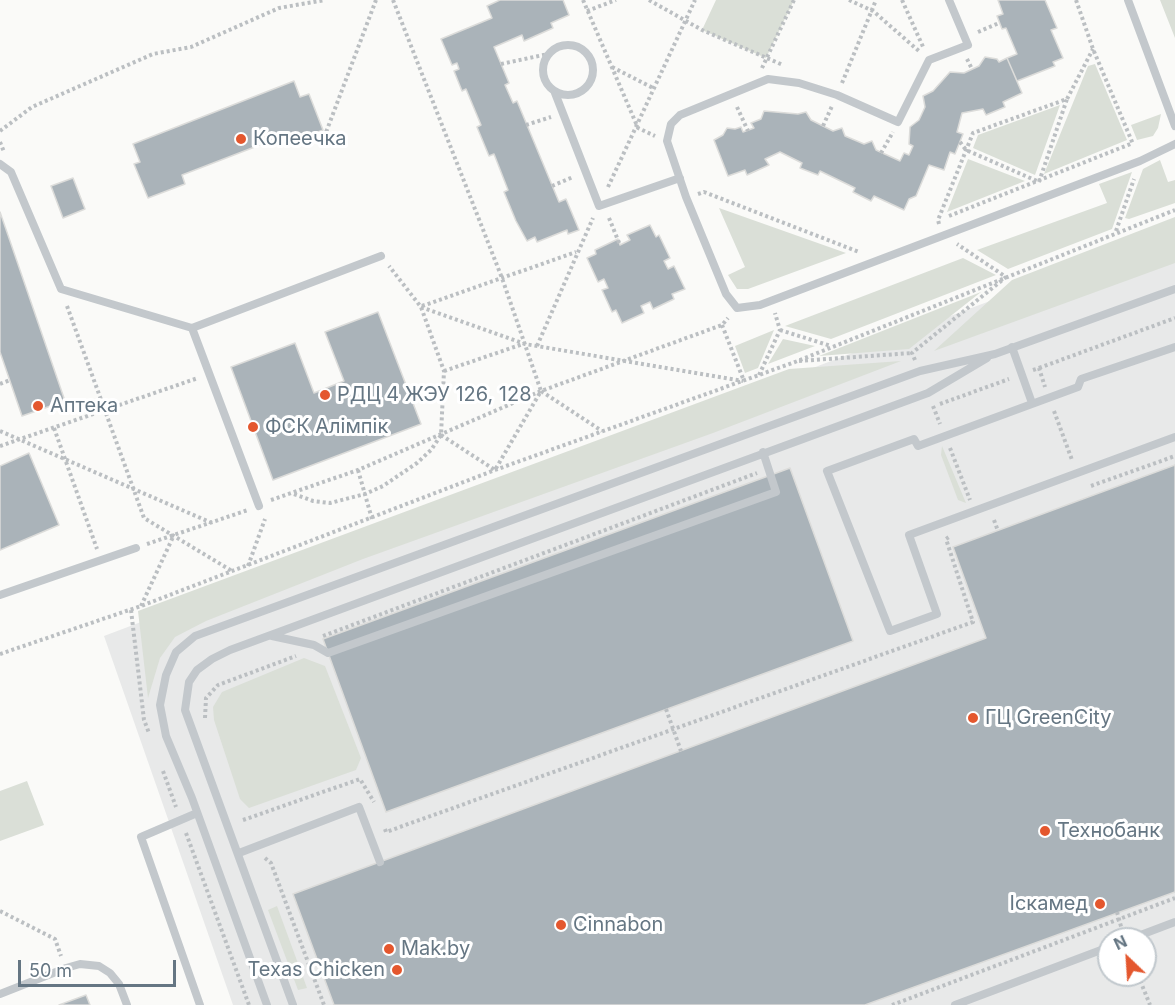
<!DOCTYPE html>
<html>
<head>
<meta charset="utf-8">
<style>
	body { margin:0 }
	#map { position:relative; width:1175px; height:1005px; overflow:hidden; background:#fafaf8; font-family:Inter,sans-serif }
	canvas { display:block }
	.north { position:absolute; left:1097px; top:927px; width:60px; height:60px; box-sizing:border-box; background:#fff; border:2px solid #c1c8cd; border-radius:50%; rotate:335deg; font-size:16px; font-weight:700; line-height:24px; text-align:center; color:#657683 }
	.north::after { content:''; display:block; margin:auto; width:21px; height:27px; background:#e4572e; clip-path:polygon(50% 0,100% 100%,50% 72%,0 100%) }
	.scale { position:absolute; left:18px; top:960px; width:158px; height:27px; box-sizing:border-box; border:3px solid #657683; border-top:0; padding-left:8px; font-size:18px; line-height:21px; white-space:nowrap; color:#657683; -webkit-text-stroke:4px #fff; paint-order:stroke }
</style>
</head>
<body>
<div id="map">
<canvas width="1175" height="1005"></canvas>
<div class="north">N</div>
<div class="scale">50 m</div>
</div>
<script>
const context = document.querySelector('canvas').getContext('2d');
context.lineJoin = 'round';
function paint(path, color) {
  context.fillStyle = color;
  context.fill(path, 'evenodd');
}
function toPath(rows) {
  const path = new Path2D();
  for (const r of rows) {
    if (r.length === 3) {
      path.moveTo(r[0] + r[2], r[1]);
      path.arc(r[0], r[1], r[2], 0, 2 * Math.PI);
      continue;
    }
    path.moveTo(r[0], r[1]);
    for (let i = 2; i < r.length; i += 2) path.lineTo(r[i], r[i + 1]);
  }
  return path;
}
function trace(path, color, width, dash) {
  context.strokeStyle = color;
  context.lineWidth = width;
  context.lineCap = dash ? 'butt' : 'round';
  context.setLineDash(dash || []);
  context.stroke(path);
}
function label(font, color, halo, rows, align = 'center') {
  context.font = font + ' Inter,sans-serif';
  context.lineWidth = 6;
  context.setLineDash([]);
  context.textBaseline = 'middle';
  context.strokeStyle = halo;
  context.fillStyle = color;
  for (const [text, x, y, turn = 0] of rows) {
    context.save();
    context.translate(x, y);
    context.rotate((+turn || 0) * Math.PI / 180);
    context.textAlign = isNaN(turn) ? turn : align;
    if (halo) context.strokeText(text, 0, 0);
    context.fillText(text, 0, 0);
    context.restore();
  }
}
const built = toPath([
	[1175,231,1175,1005,233,1005,104,636],
	[1109,939,1145,939,1145,975,1109,975]
]);
const green = toPath([
	[716,0,794,0,766,58,702,30],
	[1160,0,1175,0,1175,38],
	[1095,64,1127,140,1044,174,1088,66],
	[1060,105,1035,175,973,148,978,135],
	[1161,114,1158,128,1153,136,1137,140,1131,125],
	[968,159,1025,181,947,212],
	[1160,160,1168,182,1175,180,1175,203,1129,219,1125,218,1143,169],
	[1132,172,1112,229,1008,269,977,250,1107,203,1099,184],
	[719,208,846,253,748,289,737,289,728,275,745,267],
	[1175,217,1175,263,934,351,1012,280],
	[963,258,996,275,831,339,785,326],
	[981,292,909,349,819,356],
	[774,330,758,368,745,373,735,346],
	[783,339,815,346,768,364],
	[901,361,713,433,363,559,206,621,175,637,160,658,148,698,138,611,789,369],
	[942,446,966,503,958,500,941,455],
	[304,658,325,666,361,758,356,770,249,808,240,799,214,720,213,707,222,692],
	[27,781,44,825,0,841,0,791],
	[277,906,307,988,298,990,268,910]
]);
const building = toPath([
	[500,0,563,0,569,15,551,23,553,28,524,41,522,35,494,47,509,83,505,85,513,103,517,101,559,202,566,199,579,230,568,234,567,230,537,242,535,237,527,241,516,221,504,192,508,190,494,154,489,156,477,127,481,125,466,89,462,91,454,71,459,69,457,63,452,65,441,39,492,18,487,6,500,0],
	[998,0,1045,0,1057,28,1051,30,1063,58,1053,62,1055,66,1017,81,1007,58,1017,54,1006,28,1002,29,997,16,1003,14,998,0],
	[985,57,997,59,999,62,1007,58,1022,93,1003,102,1005,107,986,115,983,109,962,113,957,132,963,134,955,154,950,152,944,170,929,165,916,196,909,199,904,210,874,196,871,201,853,192,855,188,820,171,818,175,800,168,802,163,780,152,765,159,769,165,747,175,745,170,728,176,714,140,723,135,727,128,735,129,741,127,743,132,754,128,751,123,761,119,764,111,798,114,806,112,811,120,833,131,842,128,845,136,864,144,872,141,876,150,900,161,904,153,909,155,913,146,909,144,910,127,919,120,925,107,923,96,933,91,950,72,964,73,979,66,985,57],
	[294,81,300,97,309,94,323,130,282,146,278,138,182,175,185,184,148,198,134,164,140,162,133,144,294,81],
	[73,178,85,209,63,218,51,186,73,178],
	[0,212,65,401,22,416,0,352,0,212],
	[650,225,656,237,659,235,670,258,664,261,668,269,674,266,685,289,672,294,674,299,653,309,650,302,641,306,644,313,622,323,616,310,612,312,602,290,608,288,604,279,598,282,587,258,596,254,595,250,618,239,620,245,630,240,627,235,650,225],
	[378,312,421,424,273,480,231,367,295,343,314,393,344,381,325,332,378,312],
	[29,453,59,525,0,550,0,466,29,453],
	[1175,465,1175,892,865,1005,334,1005,293,894,986,638,953,547,1175,465],
	[790,468,853,641,386,812,323,639,790,468],
	[86,995,90,1005,59,1005,86,995]
]);
const path = toPath([
	[393,0,502,278,541,391],
	[583,0,638,128,655,136],
	[649,0,702,30,783,65],
	[849,0,873,11,920,52],
	[902,0,924,49],
	[1076,0,1093,49,1133,144],
	[587,11,616,0],
	[978,32,999,23],
	[967,59,972,69],
	[501,64,548,54],
	[612,67,655,89],
	[762,68,794,0],
	[842,83,876,0],
	[737,107,748,131],
	[526,125,551,117],
	[823,126,832,106],
	[0,131,32,107,153,54,191,47,279,8,325,0],
	[0,142,4,152],
	[960,142,966,150,1037,181],
	[322,143,376,0],
	[881,153,893,132],
	[1039,182,1067,99],
	[552,186,573,177],
	[608,187,695,0],
	[698,194,704,192,859,252],
	[949,216,1133,143],
	[609,218,620,245],
	[939,224,938,220,973,133,1067,99,1093,49],
	[1116,231,1134,179],
	[67,306,144,518,232,571],
	[422,306,576,252],
	[421,307,525,344,743,381],
	[722,325,744,381],
	[780,330,831,346],
	[537,346,593,218],
	[915,360,912,353,1006,277,957,244],
	[799,361,912,353],
	[1039,368,1175,318],
	[1033,370,1039,368,1045,387],
	[444,371,523,344],
	[759,375,780,330,775,313],
	[0,384,10,380],
	[940,404,1009,379],
	[933,406,940,424],
	[1054,411,1072,460],
	[54,428,97,549],
	[0,431,212,523],
	[441,435,495,470,541,391,602,431],
	[0,446,198,378],
	[950,448,970,500],
	[358,470,372,519],
	[1091,486,1175,456],
	[294,494,313,501,330,503,365,494,383,486,417,463,431,450,441,435,444,371,421,307,389,266],
	[271,500,358,470,541,391,722,325,728,318],
	[994,520,998,531],
	[147,544,248,510],
	[248,566,265,519],
	[141,606,173,537],
	[131,610,144,720,149,733],
	[323,636,757,473],
	[0,654,141,606,495,470,795,362,1175,210],
	[666,709,681,751],
	[205,718,206,698,218,685,296,656],
	[163,771,176,807],
	[243,820,360,779,374,802],
	[385,829,386,832,973,622,946,539,949,537],
	[186,833,249,1005],
	[265,858,271,863,324,1005],
	[0,911,55,939,61,956],
	[1117,912,1122,930],
	[1138,975,1150,1005],
	[892,1005,1175,898]
]);
const service = toPath([
	[949,0,968,45,929,60,898,122,837,95,799,83,768,79,680,115,671,124,667,141,686,197,726,294,737,308,760,305,1140,161,1175,144],
	[1128,0,1175,126],
	[568,70,25],
	[555,93,599,206,680,178],
	[0,164,11,172,61,289,192,328,381,256],
	[192,328,259,506],
	[1012,347,1032,403],
	[1175,347,1081,379,1078,387,918,446,914,439,827,471,890,631,937,614,909,535,1175,437],
	[0,595,136,548],
	[272,636,314,645,328,653,776,492,763,452],
	[197,813,141,837,200,1005],
	[239,853,359,807,380,862],
	[1130,939,1175,922],
	[0,994,66,968,80,964,99,966,110,973,119,984,127,1005],
	[267,1005,192,798,166,736,160,705,166,675,176,652,195,636,920,371,995,354,1175,289],
	[293,1005,185,710,189,682,197,670,212,659,230,650,928,393,987,358],
	[955,1005,1109,947]
]);
const markers = [
	[241,139,6,"#e4572e"],
	[325,395,6,"#e4572e"],
	[38,406,6,"#e4572e"],
	[253,427,6,"#e4572e"],
	[973,718,6,"#e4572e"],
	[1045,831,6,"#e4572e"],
	[1100,904,6,"#e4572e"],
	[561,925,6,"#e4572e"],
	[389,949,6,"#e4572e"],
	[397,970,6,"#e4572e"]
];
const poiNames = [
	["Копеечка",253,139],
	["РДЦ 4 ЖЭУ 126, 128",337,395],
	["Аптека",50,406],
	["ФСК Алімпік",265,427],
	["ГЦ GreenCity",985,718],
	["Технобанк",1057,831],
	["Іскамед",1088,904,"right"],
	["Cinnabon",573,925],
	["Mak.by",401,949],
	["Texas Chicken",385,970,"right"]
];
paint(built, '#e8e9e9');
paint(green, '#dadfd7');
paint(building, '#aab3b9');
trace(building, '#dcdcda', 1.5);
trace(path, '#bbbfc2', 4, [3, 3]);
trace(service, '#c3c8cc', 8);
for (const [x, y, r, color] of markers) {
  const dot = new Path2D();
  dot.arc(x, y, r, 0, 2 * Math.PI);
  context.fillStyle = color;
  context.fill(dot);
  trace(dot, '#fff', 2);
}
label('20px', '#657683', '#fff', poiNames, 'left');
</script>
</body>
</html>
